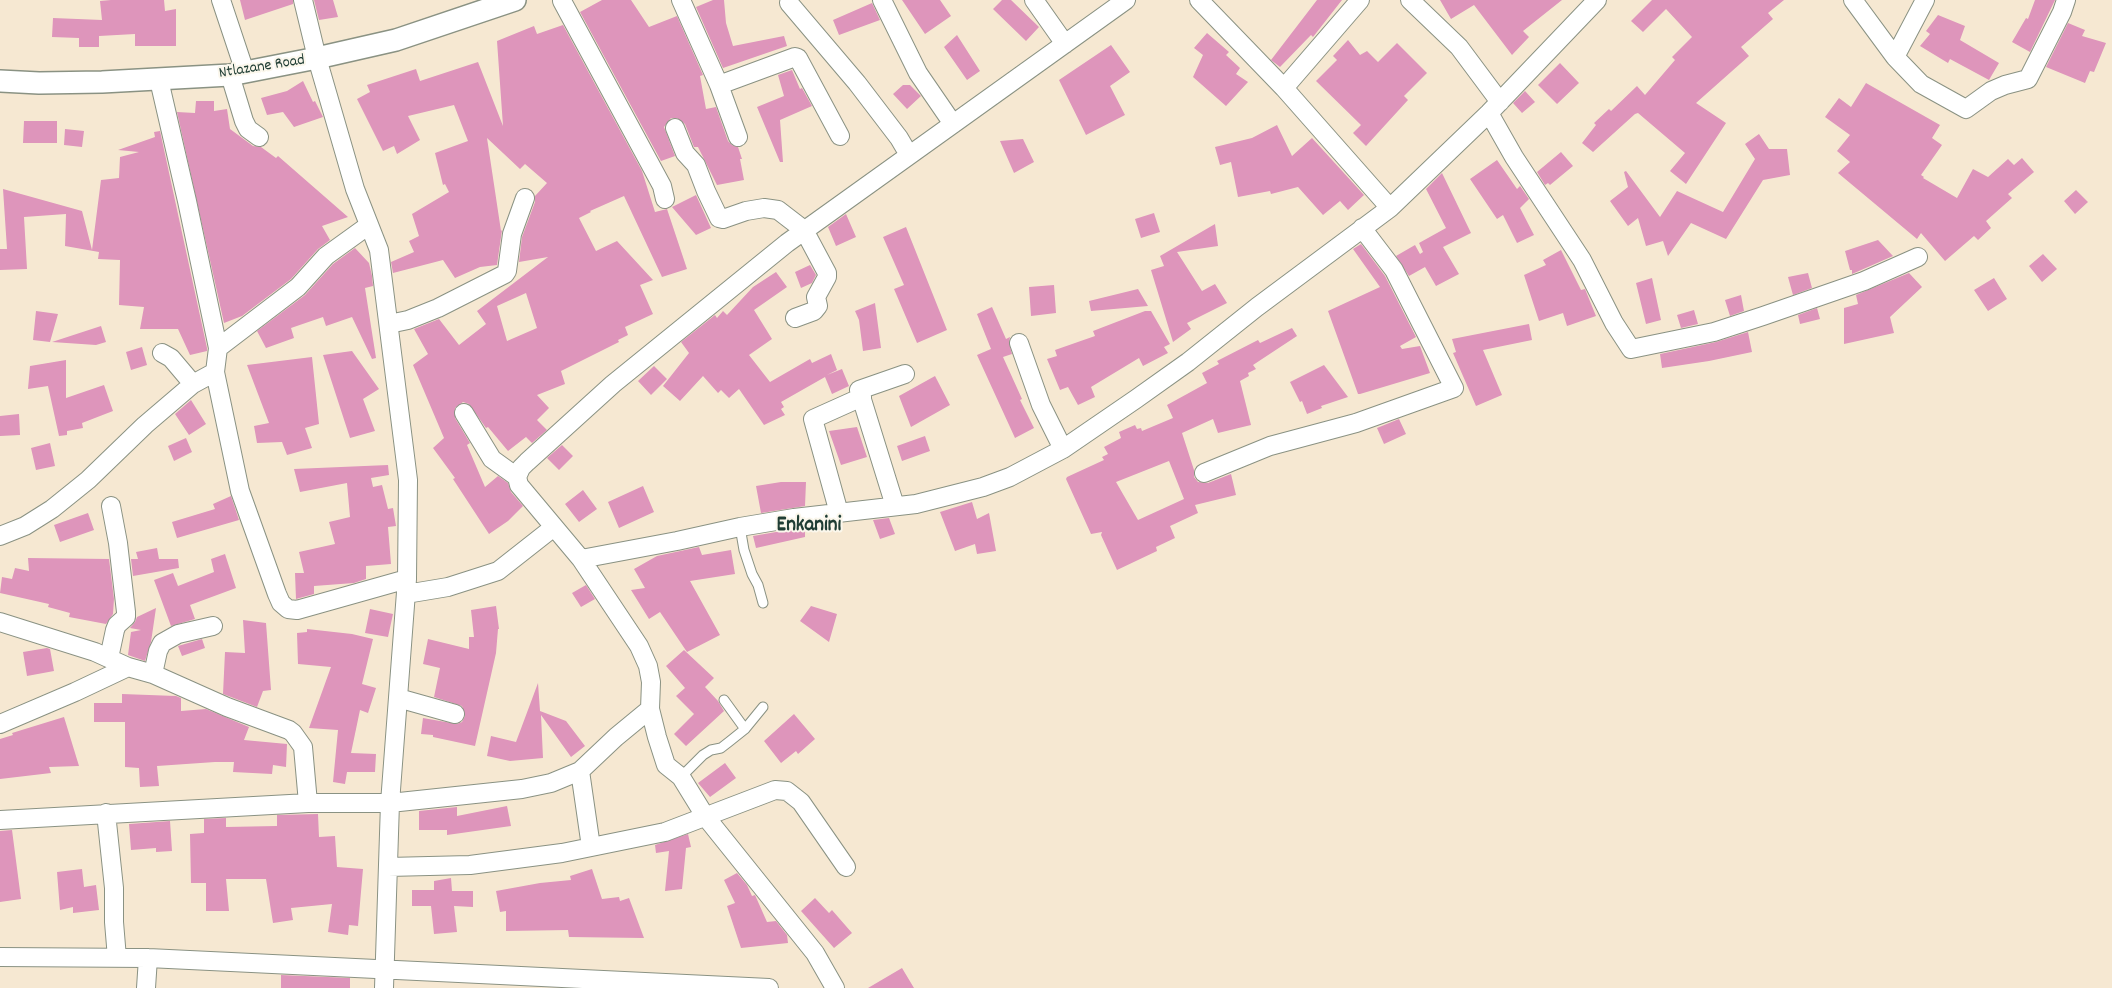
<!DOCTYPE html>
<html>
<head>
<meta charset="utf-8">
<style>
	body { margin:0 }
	canvas { display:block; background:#f6e8d2 }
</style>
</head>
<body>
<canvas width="2112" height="988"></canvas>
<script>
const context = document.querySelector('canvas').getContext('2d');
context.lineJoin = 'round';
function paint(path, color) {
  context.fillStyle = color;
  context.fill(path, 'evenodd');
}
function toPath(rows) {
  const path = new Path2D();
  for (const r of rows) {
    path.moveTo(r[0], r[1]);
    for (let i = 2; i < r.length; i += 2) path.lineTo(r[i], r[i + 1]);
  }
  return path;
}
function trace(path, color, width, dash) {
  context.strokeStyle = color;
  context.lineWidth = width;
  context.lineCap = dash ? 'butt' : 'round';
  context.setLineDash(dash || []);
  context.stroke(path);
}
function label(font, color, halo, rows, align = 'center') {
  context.font = font + ' Dekko,sans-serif';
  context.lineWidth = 4;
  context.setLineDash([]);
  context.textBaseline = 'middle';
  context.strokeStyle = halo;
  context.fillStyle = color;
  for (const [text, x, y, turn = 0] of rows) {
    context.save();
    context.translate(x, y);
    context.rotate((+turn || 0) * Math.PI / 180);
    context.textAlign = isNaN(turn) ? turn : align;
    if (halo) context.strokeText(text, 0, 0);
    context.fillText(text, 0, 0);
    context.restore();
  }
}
const building = toPath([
	[111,0,164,0,165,11,176,9,176,46,135,46,135,34,99,36,99,47,79,47,79,38,52,37,53,18,102,20,100,1],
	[240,0,293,0,293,4,245,20],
	[314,0,333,0,338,17,319,20],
	[602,0,631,0,649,27,677,16,703,75,700,76,706,109,716,107,728,141,732,145,738,147,742,159,740,159,744,180,717,185,698,147,694,147,685,124,677,118,671,118,664,127,675,156,661,161,580,12],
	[713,0,724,0,726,23,733,46,784,36,787,46,723,68,696,7],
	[902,0,940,0,951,16,925,34],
	[1002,0,1011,0,1039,27,1026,41,993,9],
	[1317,0,1342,0,1313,37,1311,35,1280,67,1271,60],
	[1440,0,1562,0,1523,31,1529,37,1512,55,1474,5,1451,19],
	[1652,0,1784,0,1768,13,1773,19,1741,47,1749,56,1696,103,1726,123,1686,184,1670,171,1685,153,1638,113,1635,114,1593,152,1582,143,1596,125,1594,123,1609,109,1611,111,1637,86,1645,95,1675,60,1672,57,1692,37,1666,9,1643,32,1631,21],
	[2035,0,2055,0,2030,52,2012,42,2026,18,2028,19],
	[872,3,880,20,839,35,833,20],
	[1938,15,1965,26,1960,40,1999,63,1989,80,1950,59,1948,63,1920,46,1930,34,1926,31],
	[2068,23,2085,30,2082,36,2106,43,2094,72,2090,71,2085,83,2046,67],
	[563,25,642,171,655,212,667,209,687,269,662,277,624,196,590,211,591,212,579,218,596,251,617,241,653,280,640,285,653,314,625,327,628,335,618,340,619,342,561,371,565,384,537,395,549,408,537,420,547,430,532,443,526,437,508,451,488,427,486,428,469,404,463,402,455,408,455,418,470,443,467,445,485,487,498,476,508,483,511,492,523,506,508,521,489,534,453,479,455,478,433,448,444,438,413,365,428,354,414,329,439,319,459,345,486,324,477,311,548,257,519,262,522,237,535,202,535,196,547,183,525,164,520,169,487,138,501,231,502,230,497,265,480,267,455,278,443,260,393,273,391,262,414,252,409,241,419,236,412,214,449,192,445,184,443,185,435,153,468,141,454,105,408,116,420,140,397,154,394,146,383,151,357,99,370,92,367,85,416,69,420,81,478,62,503,126,497,41,534,26,537,34],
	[526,293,537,328,507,341,497,306],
	[1207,33,1229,52,1226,55,1240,68,1236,74,1248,82,1226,106,1193,77,1203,55,1194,48],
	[957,35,980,71,967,80,944,47],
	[1348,40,1360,55,1367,51,1378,62,1397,43,1427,73,1404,96,1408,100,1366,146,1353,133,1361,125,1316,81,1337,60,1333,56],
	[1111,45,1130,72,1110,86,1125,115,1086,135,1059,80],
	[1560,63,1579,83,1557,104,1538,85],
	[792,70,800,89,802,88,812,106,780,120,783,162,780,162,757,107,784,96,778,75],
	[303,81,313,102,315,101,323,117,294,127,283,112,267,115,261,98,287,91],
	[1866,83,1940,125,1932,138,1942,145,1921,175,1924,177,1923,178,1957,198,1973,169,1988,177,2008,159,2014,165,2022,158,2034,172,2008,194,2012,198,1986,221,1991,228,1978,240,1974,236,1945,261,1921,233,1917,239,1838,173,1850,162,1837,151,1850,135,1825,117,1839,98,1851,107],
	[903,85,910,85,921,96,907,109,893,94],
	[1525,91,1535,102,1522,113,1513,103],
	[196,101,214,101,214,111,227,109,230,129,253,146,261,147,276,158,278,156,348,217,322,226,330,240,318,249,291,279,242,316,224,323,177,112,195,113],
	[24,121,57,121,57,143,23,143],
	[1277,125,1292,156,1312,138,1364,195,1348,210,1340,201,1323,215,1298,187,1271,194,1270,191,1238,197,1231,162,1220,165,1215,147,1252,138],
	[65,129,84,131,82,147,64,145],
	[160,131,207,348,207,351,190,355,178,329,140,329,144,307,119,305,120,260,98,259,99,252,65,246,66,214,24,217,27,269,0,270,0,249,7,249,3,189,82,211,92,250,101,180,119,178,120,157,139,152,118,150,155,137,154,132],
	[1759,134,1769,149,1787,149,1790,175,1763,180,1726,239,1691,223,1668,256,1663,241,1646,246,1638,218,1628,226,1610,201,1628,187,1624,172,1626,171,1660,217,1677,191,1723,212,1755,159,1745,144],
	[1023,139,1034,162,1014,173,1000,141],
	[1561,152,1573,166,1550,185,1548,183,1545,185,1537,172],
	[1497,160,1517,189,1520,186,1529,199,1520,208,1534,235,1517,243,1503,215,1497,219,1470,179],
	[1442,173,1471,233,1443,247,1459,274,1436,286,1425,267,1409,276,1396,256,1415,245,1420,254,1423,252,1419,243,1446,228,1426,189],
	[2076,190,2088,202,2075,214,2064,201],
	[696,195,711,228,696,235,672,207],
	[1154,213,1160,232,1141,238,1135,219],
	[846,214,856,237,836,246,828,227],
	[1215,224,1218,246,1177,252,1202,291,1215,284,1227,303,1187,323,1191,329,1173,342,1151,270,1164,266,1160,256],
	[906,227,947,330,917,343,894,289,904,285,883,237],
	[1878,240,1893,256,1852,274,1852,270,1850,270,1845,251],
	[1361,244,1385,276,1416,337,1400,346,1402,349,1420,346,1430,373,1360,394,1358,394,1328,311,1380,287,1353,249],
	[355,248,369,263,372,276,373,286,365,288,376,358,372,359,352,317,326,326,323,317,291,328,294,338,266,348,257,331,305,295,333,264],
	[1561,250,1581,290,1585,289,1596,316,1567,326,1563,313,1539,321,1524,275,1546,265,1543,260],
	[2043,254,2057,269,2042,282,2029,266],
	[810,265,816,275,812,283,801,288,795,272],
	[776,272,787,287,754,310,772,339,749,355,770,382,810,359,812,363,831,354,837,370,827,375,842,369,849,386,832,394,825,377,781,402,784,407,781,409,785,415,764,425,739,389,729,398,721,390,718,393,703,376,680,401,663,386,689,353,681,342,715,315,717,318,723,311,727,315,753,287],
	[1808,273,1812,288,1793,295,1788,277],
	[1909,273,1922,287,1890,317,1894,333,1844,344,1844,308,1858,304,1856,295],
	[1652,278,1661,320,1646,324,1636,283],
	[1994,278,2007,299,1988,311,1974,290],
	[1054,285,1056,313,1031,316,1029,287],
	[1138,289,1148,306,1091,311,1089,301],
	[1741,295,1744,311,1730,316,1725,300],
	[875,303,881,348,863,351,859,320,855,311],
	[992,307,1006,339,1010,337,1009,342,1012,354,1003,357,1022,399,1020,400,1034,428,1015,438,977,355,991,349,977,314],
	[1817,308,1820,319,1800,324,1798,315],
	[1694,310,1698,324,1681,328,1677,315],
	[36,311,58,314,50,342,33,340],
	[1145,311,1151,311,1170,344,1164,347,1168,353,1143,366,1139,358,1091,387,1095,397,1078,405,1068,387,1060,390,1047,359,1057,356,1055,350,1095,336,1093,331],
	[1529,324,1532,340,1483,350,1502,395,1476,406,1453,353,1456,352,1452,339],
	[101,326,106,342,96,345,52,342],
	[1292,328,1297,336,1253,365,1256,369,1248,373,1249,376,1240,381,1251,425,1218,433,1213,419,1182,433,1194,470,1194,477,1198,482,1208,483,1231,474,1236,495,1195,505,1198,513,1170,526,1175,538,1156,547,1157,551,1117,570,1101,535,1102,532,1091,534,1066,479,1067,477,1104,460,1102,457,1108,454,1104,447,1121,438,1119,432,1135,425,1137,429,1141,428,1142,431,1173,418,1167,405,1207,383,1202,373,1219,364,1217,361,1258,340,1260,343],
	[1169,461,1184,499,1138,520,1116,482],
	[1748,332,1752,352,1709,361,1662,368,1660,354,1716,342],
	[142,347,147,365,131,370,126,352],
	[352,351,379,389,363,399,375,431,350,438,323,355],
	[312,357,319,424,305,428,312,448,287,455,282,442,257,443,254,426,269,423,247,365],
	[66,360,66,398,104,385,113,411,82,423,83,428,67,431,67,435,59,436,48,386,28,389,30,366],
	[1324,365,1348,397,1321,406,1322,408,1307,414,1302,401,1300,402,1290,382],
	[654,366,667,379,651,395,638,381],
	[935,376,950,405,911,427,899,396],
	[191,400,206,424,189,435,175,414],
	[19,414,20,435,0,436,0,416],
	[1399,419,1406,434,1384,444,1377,428],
	[857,427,867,457,841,465,829,431],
	[925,436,930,451,902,461,897,446],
	[186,438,192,452,174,461,168,446],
	[50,443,55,466,36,470,31,448],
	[562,445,573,456,559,470,547,458],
	[388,465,389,475,371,478,373,487,382,485,388,509,393,508,396,526,388,527,391,564,366,566,366,579,354,583,314,586,314,594,296,599,295,573,304,573,299,552,335,544,329,522,350,517,347,483,300,492,294,469],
	[781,482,806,482,805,506,761,513,756,486],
	[643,486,654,512,619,528,608,502],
	[583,490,597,509,579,522,565,504],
	[231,496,239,520,177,538,172,522,215,509,213,504],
	[972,502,977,519,989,513,996,551,977,554,975,544,955,551,940,512],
	[88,513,94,530,60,542,54,525],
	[889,518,895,534,880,539,873,520],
	[805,527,805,537,756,548,753,536],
	[699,547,702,555,731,550,735,574,690,581,720,635,687,652,660,612,649,619,631,590,645,588,634,569,657,556],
	[157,548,159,559,178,559,179,568,133,576,131,559,138,559,136,552],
	[225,554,236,588,190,605,195,619,171,626,154,580,173,573,178,586,214,572,211,559],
	[28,558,109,559,114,599,113,614,106,624,69,617,70,613,48,607,49,604,0,593,2,577,12,579,15,568,29,571],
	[586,585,595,599,581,607,572,593],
	[496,606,499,629,498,629,496,653,475,746,433,737,433,735,421,734,423,718,457,724,462,722,465,716,462,706,434,697,440,668,423,664,428,639,469,649,469,637,474,637,471,610],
	[811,606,837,614,829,642,800,621],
	[156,608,151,642,145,661,128,655,131,632,141,630,130,628,135,622,137,617],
	[370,609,393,614,388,637,365,633],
	[243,620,266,623,271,690,263,691,257,707,223,694,225,652,245,653],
	[307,629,352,634,373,639,362,684,376,688,368,713,360,710,351,753,376,754,375,772,347,772,345,784,333,782,338,730,309,728,331,667,298,664,297,633,307,632],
	[202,639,205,648,182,656,178,646],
	[47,648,50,649,54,671,27,676,23,652],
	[684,650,714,678,705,687,718,701,724,711,686,746,674,734,694,714,676,696,685,688,666,666],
	[538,683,540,711,566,721,585,746,571,757,541,715,543,758,510,761,487,756,491,736,516,742],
	[122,694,176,696,181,698,181,711,206,709,249,727,244,740,287,744,286,767,273,765,272,774,233,772,234,762,215,762,157,766,159,786,140,787,139,768,125,767,125,722,94,722,94,703,122,703],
	[794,714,815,739,798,754,796,751,781,763,764,741],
	[64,717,79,766,49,767,51,773,0,779,0,739,13,735,12,733],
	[725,763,736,778,710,797,698,783],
	[507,806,511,826,447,835,447,830,419,830,419,811,457,807,457,816],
	[318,814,319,837,335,836,337,867,363,869,358,926,349,925,348,935,328,932,332,904,291,908,293,920,273,923,266,879,226,879,229,911,206,911,206,883,191,883,190,834,204,833,204,819,226,818,226,827,277,826,277,815],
	[170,821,172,851,156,852,156,848,131,850,129,824],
	[12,830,21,899,0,902,0,831],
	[688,834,691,847,686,848,682,889,665,891,669,851,656,853,655,845],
	[82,869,84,887,96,885,99,910,73,913,73,907,60,910,57,872],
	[592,869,602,899,619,897,620,901,629,898,644,938,569,937,568,930,506,931,506,911,500,912,496,891,540,883,571,880,570,876],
	[737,873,747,885,752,896,755,895,767,922,776,921,787,935,788,943,741,948,727,906,735,903,724,880],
	[451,878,452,891,473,891,473,907,454,906,457,932,434,934,431,906,412,906,412,890,434,890,434,881],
	[815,898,829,913,832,910,852,933,834,948,801,911],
	[902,968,914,988,868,988],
	[281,975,350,978,350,988,281,988]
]);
const service = toPath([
	[740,527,744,550,752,574,758,585,763,603],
	[724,700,745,729],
	[681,777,703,755,711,750,721,748,730,741,745,729,763,707]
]);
const minor = toPath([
	[221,0,245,72],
	[303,0,317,58,355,189,379,250,408,480,407,579,390,803,384,988],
	[681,0,719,85,738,137],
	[882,0,918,73,953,124],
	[1034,0,1065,44],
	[1199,0,1284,88,1390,208,1489,113,1597,0],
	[1410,0,1459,47,1500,102],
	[1853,0,1895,57,1925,0],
	[562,1,662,186,665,199],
	[789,3,857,83,899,138,909,155],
	[1895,57,1921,84,1966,109,1991,91,2005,85,2028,79,2062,12,2066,0],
	[230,75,244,121,248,129,259,137],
	[159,80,187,201,218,348,215,372,240,491,277,594,281,603,288,609,297,610,407,579],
	[719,85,795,57,798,58,840,136],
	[1284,88,1360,0],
	[1489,113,1514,157,1582,260,1614,323,1631,349,1714,332,1763,316,1864,281,1918,257],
	[675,128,685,153,696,165,706,191,719,218,723,219,746,211,764,208,778,210,804,230,827,273,827,277,816,297,818,306,814,311,795,318],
	[389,324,408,320,438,308,505,274,507,271,512,234,525,198],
	[1019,343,1041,405,1063,449],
	[218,348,298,287,326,256,369,225],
	[162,353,171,358,193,384],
	[464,413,492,459,517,477],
	[1204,473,1270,446,1356,423,1454,388,1394,270,1362,228],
	[895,506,859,390,905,374],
	[839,513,813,419,862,397],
	[0,536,25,526,52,509,88,480,145,425,193,384,215,372],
	[581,559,677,541,740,527,794,518,916,504,983,487,1010,477,1063,449,1136,399,1188,362,1257,307,1390,208],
	[406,594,448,587,498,571,554,527],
	[0,622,95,652,128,667,153,674,227,707,289,730,293,733,303,747,308,803],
	[109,658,115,630,117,625,126,617,126,612,118,543,111,506],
	[153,674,158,651,162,643,178,634,213,626],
	[398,698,455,714],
	[0,724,75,692,128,667],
	[580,771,591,847],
	[106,813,114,888,114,922,117,958],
	[0,820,308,803,390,803,522,789,551,783,580,771,616,737,650,709],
	[388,867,470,865,562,853,665,832,775,790,787,791,801,802,846,867],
	[0,957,148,958,769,988],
	[146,988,148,958],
	[835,988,815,953,705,816,681,777,666,765,657,737,650,709,651,682,648,666,639,646,581,559,519,485,517,477,521,468,527,462,613,384,787,243,1126,0]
]);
const tertiary = toPath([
	[0,81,39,83,102,82,230,75,317,58,396,40,515,0]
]);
const streetNames = [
	["Ntlazane Road",262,68,-9]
];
const districtNames = [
	["Enkanini",809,527]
];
paint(building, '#de95bb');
trace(service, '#8a9283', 11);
trace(minor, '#8a9283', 20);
trace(tertiary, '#8a9283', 24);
trace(service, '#fff', 9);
trace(minor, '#fff', 18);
trace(tertiary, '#fff', 21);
label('16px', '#1f3d34', '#fbf7ec', streetNames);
label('bold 21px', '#1f3d34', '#fbf7ec', districtNames);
</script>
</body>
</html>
